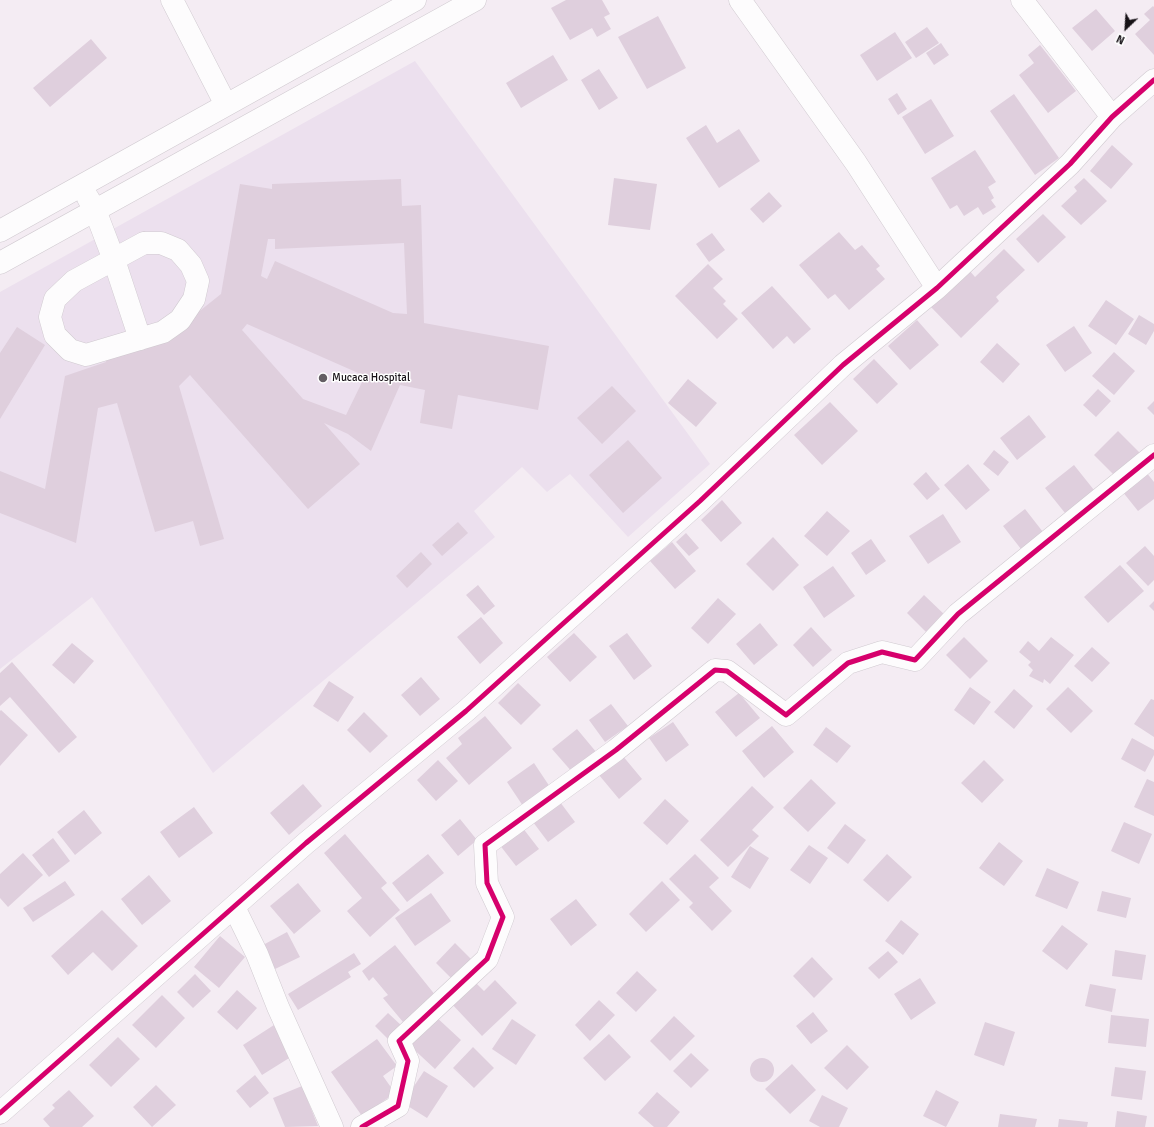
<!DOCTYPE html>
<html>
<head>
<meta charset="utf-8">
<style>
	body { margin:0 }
	#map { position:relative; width:1154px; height:1127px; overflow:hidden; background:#f4ecf3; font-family:Signika,sans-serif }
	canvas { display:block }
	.north { position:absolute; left:1106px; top:8px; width:40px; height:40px; -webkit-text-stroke:3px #fff; paint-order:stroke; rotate:205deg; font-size:11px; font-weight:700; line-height:16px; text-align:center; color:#171217 }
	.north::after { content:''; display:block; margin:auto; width:14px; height:18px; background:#171217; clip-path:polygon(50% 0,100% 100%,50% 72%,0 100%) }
</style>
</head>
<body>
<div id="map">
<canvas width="1154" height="1127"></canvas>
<div class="north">N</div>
</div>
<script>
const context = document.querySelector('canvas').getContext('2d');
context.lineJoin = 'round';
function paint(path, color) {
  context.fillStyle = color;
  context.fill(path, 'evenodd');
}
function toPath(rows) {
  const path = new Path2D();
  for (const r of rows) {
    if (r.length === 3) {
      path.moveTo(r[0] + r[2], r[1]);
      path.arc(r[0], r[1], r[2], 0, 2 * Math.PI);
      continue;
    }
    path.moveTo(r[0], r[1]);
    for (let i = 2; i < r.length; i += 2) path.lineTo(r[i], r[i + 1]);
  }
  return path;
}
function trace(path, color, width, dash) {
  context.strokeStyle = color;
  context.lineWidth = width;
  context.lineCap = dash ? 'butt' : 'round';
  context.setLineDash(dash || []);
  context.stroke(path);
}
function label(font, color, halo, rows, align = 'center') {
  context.font = font + ' Signika,sans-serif';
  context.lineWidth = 3;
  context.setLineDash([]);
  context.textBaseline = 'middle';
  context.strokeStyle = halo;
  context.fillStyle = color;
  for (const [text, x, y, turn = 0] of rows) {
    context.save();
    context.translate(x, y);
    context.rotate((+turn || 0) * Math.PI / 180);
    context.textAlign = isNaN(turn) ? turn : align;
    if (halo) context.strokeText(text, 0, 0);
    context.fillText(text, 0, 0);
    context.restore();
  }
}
const medical = toPath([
	[415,61,710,464,628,537,570,474,547,492,522,467,474,511,495,537,213,773,92,597,0,669,0,292]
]);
const building = toPath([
	[566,0,602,0,610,14,604,17,611,29,597,37,592,28,570,40,551,8],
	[1153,6,1154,7,1154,55,1135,34,1150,20,1144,14],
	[1096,9,1115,31,1092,51,1072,28],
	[658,16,686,68,647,89,618,37],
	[927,27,939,43,916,58,905,42],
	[895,32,912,58,877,81,860,55],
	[91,39,107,58,50,107,33,88],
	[941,43,949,55,934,65,926,53],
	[1040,45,1076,91,1048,113,1019,75,1034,63,1028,55],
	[553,55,568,80,521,108,506,83],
	[599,69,618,98,599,110,581,80],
	[897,93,907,109,898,115,888,99],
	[1014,94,1059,158,1035,175,990,111],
	[931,99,954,136,925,154,902,117],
	[706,125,717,143,739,129,760,161,719,188,686,138],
	[1112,145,1133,164,1111,189,1090,171],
	[975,150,996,182,988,187,994,198,991,200,996,207,983,215,978,207,964,216,957,205,950,209,931,178],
	[614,178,657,184,650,230,608,225],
	[1084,178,1107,201,1081,225,1061,206,1077,191,1074,187],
	[401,179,402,206,421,205,424,323,549,346,538,410,458,395,452,429,420,423,425,390,400,385,371,451,348,434,324,423,360,464,308,509,190,375,179,386,224,539,200,546,193,521,155,532,117,403,98,408,76,543,0,513,0,471,45,489,65,376,106,362,99,340,149,324,156,346,221,294,240,184,272,189,272,184],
	[268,239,275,239,275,249,404,243,407,314,393,313,275,261,267,279,261,276],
	[247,324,365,376,346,415,303,399,242,330],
	[769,192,782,206,763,223,750,209],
	[1043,214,1066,237,1038,263,1016,239],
	[839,232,855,250,862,245,880,266,876,269,885,279,849,310,835,294,828,299,799,265],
	[712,233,725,250,709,262,696,244],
	[1004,249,1025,270,996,297,999,301,961,338,931,307,969,270,975,277],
	[708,264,723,279,713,288,726,301,723,304,738,319,717,339,675,296],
	[772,286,811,329,794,344,787,336,773,349,741,313],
	[1106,300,1134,319,1116,345,1088,326],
	[1139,315,1154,324,1154,331,1146,345,1128,334],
	[917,320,939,345,910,370,888,346],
	[1074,326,1092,353,1065,372,1046,345],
	[17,327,45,345,0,419,0,353],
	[997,343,1020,364,1003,383,980,362],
	[1114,352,1135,371,1114,395,1092,376],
	[874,359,898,384,877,404,853,379],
	[688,379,717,403,696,427,668,403],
	[612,386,636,411,602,444,577,418],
	[1098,389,1111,401,1096,417,1083,405],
	[1154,401,1154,415,1147,408],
	[830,402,858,431,822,465,794,435],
	[1029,415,1046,437,1017,460,1000,438],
	[1118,431,1140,453,1116,477,1094,455],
	[628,440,662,478,623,513,589,475],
	[994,450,1009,462,998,476,983,464],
	[968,464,990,490,966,510,944,485],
	[1074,465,1094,490,1065,513,1045,488],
	[926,472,940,489,927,500,913,484],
	[1146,472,1154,482,1154,499,1138,511,1122,491],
	[722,500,742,523,721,542,701,520],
	[1025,509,1043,532,1021,549,1003,526],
	[827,511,850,531,827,556,804,536],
	[943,514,961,542,928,564,909,536],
	[458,522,468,533,442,556,432,545],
	[686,533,699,548,689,556,676,542],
	[773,537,799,565,773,591,746,564],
	[871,539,886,561,866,575,851,553],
	[672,542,696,571,675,589,650,561],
	[1145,546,1154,556,1154,580,1148,586,1126,563],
	[421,552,432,564,407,588,396,576],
	[1120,565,1144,591,1108,623,1084,597],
	[833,566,855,596,824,618,803,587],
	[478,585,495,606,484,615,466,595],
	[924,595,946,616,929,635,907,613],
	[718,598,736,614,708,644,691,628],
	[1154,601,1154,611,1149,606],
	[481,617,503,643,480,664,457,637],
	[760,623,778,645,754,665,736,644],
	[811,627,832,650,813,667,793,645],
	[574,633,597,657,570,682,547,657],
	[627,633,652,666,634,680,609,646],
	[964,637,988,661,970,679,946,655],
	[1051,637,1074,655,1050,684,1044,679,1043,683,1029,676,1033,670,1028,665,1031,662,1019,652,1028,641,1039,651],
	[72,643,94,661,74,684,52,665],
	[1092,647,1110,663,1092,682,1074,666],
	[12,662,77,737,59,753,10,697,0,706,0,673],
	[421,677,440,699,420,716,401,695],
	[329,681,354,697,338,722,313,706],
	[518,683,541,705,521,725,498,703],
	[970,687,991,702,974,725,954,710],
	[1068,687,1093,711,1071,733,1046,709],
	[1014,689,1033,706,1014,729,994,712],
	[739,693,760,718,736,737,715,712],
	[1151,699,1154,700,1154,737,1134,724],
	[611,704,628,726,605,742,589,720],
	[1,710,28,735,0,766,0,711],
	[364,712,388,736,370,753,347,730],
	[485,716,512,748,469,785,446,758,462,744,458,738],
	[673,722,689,745,666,762,649,738],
	[772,726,794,752,764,778,742,751],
	[826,727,851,746,837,763,813,745],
	[577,729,597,753,573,773,552,749],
	[1132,738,1154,750,1154,755,1145,772,1121,759],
	[622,755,642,779,619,799,599,775],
	[438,760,458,781,436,801,417,780],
	[984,760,1004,780,982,803,961,783],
	[534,763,550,787,523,806,507,782],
	[811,779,836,803,808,832,783,808],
	[1147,779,1154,782,1154,816,1134,807],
	[303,784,322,806,289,835,270,813],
	[752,786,774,807,752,830,759,836,728,867,700,840],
	[665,799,689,821,667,845,643,823],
	[560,802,575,822,548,842,533,822],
	[194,807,213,833,179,858,160,832],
	[84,810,102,833,75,855,57,832],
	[460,819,477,840,458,856,441,835],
	[1124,822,1152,834,1139,864,1111,851],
	[845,824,866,840,848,864,827,848],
	[522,827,539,849,516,866,499,844],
	[345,834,387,883,381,888,400,910,370,937,347,911,362,898,324,853],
	[53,838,70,861,49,877,32,855],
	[999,842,1023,861,1004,886,979,868],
	[809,845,828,858,810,884,790,870],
	[750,846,769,858,750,889,731,877],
	[23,853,43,875,8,907,0,898,0,874],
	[428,854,444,873,407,902,392,883],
	[695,854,719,878,709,887,732,911,712,931,689,907,693,903,669,879],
	[887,854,912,877,888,902,863,880],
	[1047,868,1079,882,1067,909,1035,896],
	[149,875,171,901,142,925,121,899],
	[65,881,75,895,33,922,23,908],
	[662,881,680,900,646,932,629,914],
	[298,883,321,911,294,934,270,906],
	[1102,891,1131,898,1126,918,1097,911],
	[431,893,451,921,415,946,395,918],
	[576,899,597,925,571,946,550,919],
	[102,910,138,946,112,971,93,952,68,975,51,956],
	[901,920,919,934,903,955,885,941],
	[1062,925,1088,944,1067,970,1042,951],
	[287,932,300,957,275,969,263,945],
	[220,936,245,957,219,988,194,967],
	[455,943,472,960,453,980,436,963],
	[395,945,436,996,403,1022,383,998,388,995,373,977,369,981,362,971],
	[1115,950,1146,955,1142,980,1112,976],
	[888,951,898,962,879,979,868,968],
	[354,953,361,964,348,972,351,977,298,1010,288,994],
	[812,957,833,979,814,998,793,976],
	[637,971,657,990,636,1012,616,993],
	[195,974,211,991,193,1008,177,992],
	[920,978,936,1003,911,1020,894,994],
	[473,980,484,991,495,980,517,1003,482,1036,450,1002],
	[1090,984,1116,989,1112,1012,1085,1006],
	[237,990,257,1008,237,1030,217,1012],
	[162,995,185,1018,156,1048,132,1025],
	[599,1000,615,1015,590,1041,575,1025],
	[813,1012,828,1031,811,1044,796,1026],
	[388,1013,402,1026,388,1039,375,1026],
	[434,1015,461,1040,435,1069,408,1044],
	[1111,1015,1149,1019,1146,1047,1108,1043],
	[674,1016,695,1036,670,1061,650,1041],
	[512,1019,536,1035,516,1065,492,1049],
	[985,1022,1015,1032,1004,1066,974,1055],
	[274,1025,294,1055,262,1075,243,1045],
	[609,1034,631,1057,605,1081,583,1058],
	[118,1037,140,1059,111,1087,89,1065],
	[377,1039,397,1066,383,1076,395,1093,362,1116,331,1072],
	[847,1045,869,1067,847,1090,824,1068],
	[473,1047,494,1068,474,1088,453,1068],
	[691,1053,709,1070,691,1088,673,1071],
	[762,1070,12],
	[792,1064,816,1090,790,1114,765,1089],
	[1115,1067,1146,1071,1142,1100,1111,1096],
	[424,1071,448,1086,427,1118,403,1103],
	[255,1075,269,1093,250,1108,236,1091],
	[156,1085,176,1105,152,1127,133,1107],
	[302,1086,318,1126,285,1127,273,1098],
	[69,1090,94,1116,82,1127,50,1127,43,1119,55,1108,52,1105],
	[936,1090,959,1102,946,1127,923,1116],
	[657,1092,680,1112,667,1127,654,1127,638,1113],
	[822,1095,848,1108,839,1127,820,1127,809,1121],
	[1117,1111,1147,1116,1145,1127,1115,1127],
	[1000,1114,1037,1119,1035,1127,998,1127],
	[1059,1119,1088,1122,1087,1127,1058,1127]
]);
const minor = toPath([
	[172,0,226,105],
	[740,0,856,163,937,288],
	[1022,0,1112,117],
	[88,198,95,210,114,260,140,339],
	[0,231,415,0],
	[144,243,161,243,178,250,191,265,198,281,194,299,180,320,163,332,86,355,70,350,55,335,50,317,55,299,74,281,144,243],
	[0,263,475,0],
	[234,907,257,954,278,1007,332,1127],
	[0,1113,306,843,466,711,557,629,700,501,843,365,937,288,1070,164,1112,117,1154,80],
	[362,1127,398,1106,408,1061,399,1041,487,959,503,917,487,883,485,845,616,750,715,670,727,671,786,715,848,663,882,652,915,660,958,614,1154,455]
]);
const cycleway = toPath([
	[0,1113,306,843,466,711,557,629,700,501,843,365,937,288,1070,164,1112,117,1154,80],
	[362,1127,398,1106,408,1061,399,1041,487,959,503,917,487,883,485,845,616,750,715,670,727,671,786,715,848,663,882,652,915,660,958,614,1154,455]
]);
const markers = [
	[323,378,5,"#645e64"]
];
const poiNames = [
	["Mucaca Hospital",332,378]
];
paint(medical, '#ece0ee');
paint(building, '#dfcfdd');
trace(minor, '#d0cad0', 23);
trace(minor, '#fdfcfd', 22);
trace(cycleway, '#d6006c', 5);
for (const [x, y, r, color] of markers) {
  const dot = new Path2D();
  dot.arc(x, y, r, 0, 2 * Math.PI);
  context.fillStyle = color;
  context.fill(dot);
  trace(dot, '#fff', 1.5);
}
label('11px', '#171217', '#fff', poiNames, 'left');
</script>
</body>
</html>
